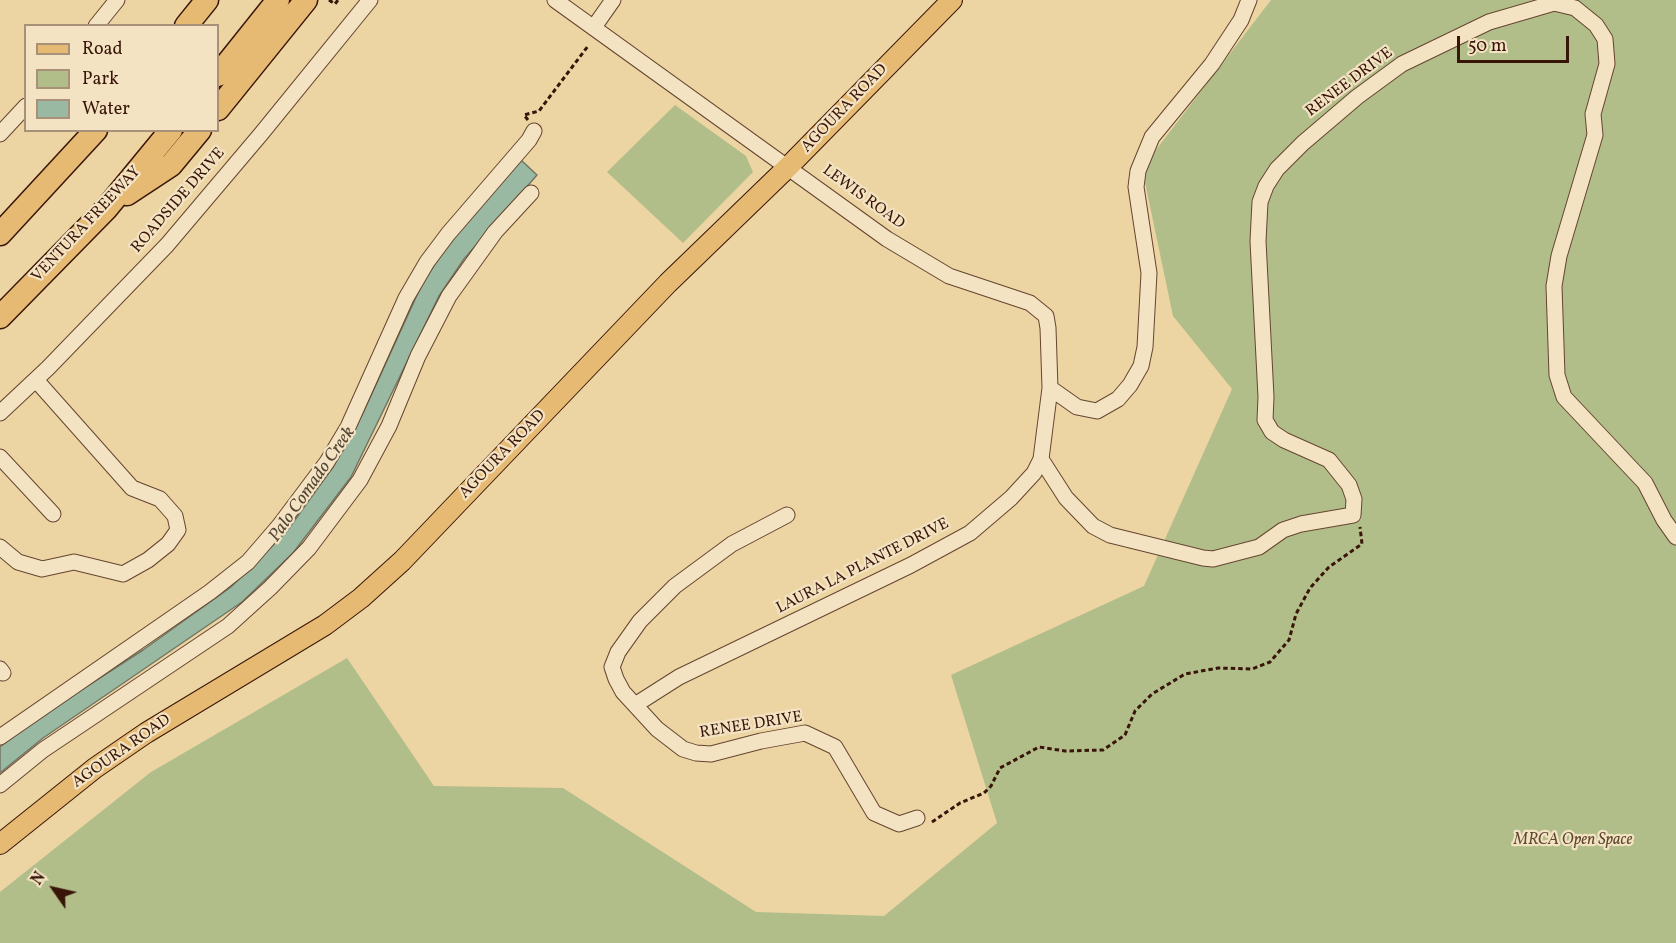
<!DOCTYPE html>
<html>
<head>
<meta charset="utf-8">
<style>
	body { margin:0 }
	#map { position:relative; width:1676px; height:943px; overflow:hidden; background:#ecd4a3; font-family:Vollkorn,serif }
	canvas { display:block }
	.legend { position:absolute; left:24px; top:24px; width:195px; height:108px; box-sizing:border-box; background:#f3e3c3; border:2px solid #a89178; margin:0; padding:8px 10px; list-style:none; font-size:18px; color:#381508 }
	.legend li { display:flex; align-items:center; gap:12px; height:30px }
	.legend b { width:30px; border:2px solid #a89178 }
	.north { position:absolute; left:24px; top:859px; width:60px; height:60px; -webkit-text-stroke:4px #f3e3c3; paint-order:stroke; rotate:304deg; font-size:16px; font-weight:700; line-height:24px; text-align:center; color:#381508 }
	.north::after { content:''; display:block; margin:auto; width:21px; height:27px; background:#381508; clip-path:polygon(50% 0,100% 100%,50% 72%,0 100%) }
	.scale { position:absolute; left:1457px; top:36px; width:112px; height:27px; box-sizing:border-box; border:3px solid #381508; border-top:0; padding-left:8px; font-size:18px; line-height:21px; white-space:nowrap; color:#381508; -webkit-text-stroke:4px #f3e3c3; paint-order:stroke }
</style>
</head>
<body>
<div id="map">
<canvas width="1676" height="943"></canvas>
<ul class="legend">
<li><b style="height:8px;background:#e6ba72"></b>Road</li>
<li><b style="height:16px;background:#b2be8a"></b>Park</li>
<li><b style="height:16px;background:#99b9a2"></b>Water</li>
</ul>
<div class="north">N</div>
<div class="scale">50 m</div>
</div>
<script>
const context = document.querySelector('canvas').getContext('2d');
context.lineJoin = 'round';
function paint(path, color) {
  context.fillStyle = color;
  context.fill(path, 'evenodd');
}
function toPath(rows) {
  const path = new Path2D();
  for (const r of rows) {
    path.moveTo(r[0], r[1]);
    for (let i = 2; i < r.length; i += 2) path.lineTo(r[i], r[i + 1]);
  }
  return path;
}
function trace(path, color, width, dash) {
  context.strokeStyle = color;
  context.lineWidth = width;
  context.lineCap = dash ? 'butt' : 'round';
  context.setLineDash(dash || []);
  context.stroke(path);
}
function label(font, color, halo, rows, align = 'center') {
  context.font = font + ' Vollkorn,serif';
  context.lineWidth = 4.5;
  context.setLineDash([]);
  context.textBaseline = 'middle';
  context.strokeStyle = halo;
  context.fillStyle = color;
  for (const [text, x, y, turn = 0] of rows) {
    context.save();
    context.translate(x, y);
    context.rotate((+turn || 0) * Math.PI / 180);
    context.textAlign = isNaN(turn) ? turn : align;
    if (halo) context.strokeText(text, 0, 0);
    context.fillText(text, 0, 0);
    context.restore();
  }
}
const green = toPath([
	[1271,0,1676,0,1676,943,0,943,0,892,151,772,347,658,434,786,563,788,756,912,884,916,997,823,951,675,1144,586,1232,389,1173,316,1142,168],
	[675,105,746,156,753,172,683,243,607,172]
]);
const water = toPath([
	[521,160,537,175,464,259,439,296,351,477,293,553,242,602,43,738,0,773,0,747,30,723,143,650,231,587,287,531,333,467,363,413,423,282,449,243,521,160]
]);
const path = toPath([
	[329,0,335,4,338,0],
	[528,120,524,115,539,111,588,46],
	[932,822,960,803,984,793,991,786,1000,768,1039,747,1065,751,1103,750,1125,735,1135,711,1152,694,1185,674,1218,668,1252,669,1270,662,1289,640,1296,614,1310,588,1329,567,1362,544,1360,527]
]);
const minor = toPath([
	[555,0,887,239,949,276,1030,303,1046,316,1048,328,1050,388,1041,459,1034,473,1011,498,970,533,911,565,679,677,635,705],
	[96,26,117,0],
	[594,27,613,0],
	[0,134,26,106],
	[1050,388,1077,407,1097,411,1118,399,1130,385,1141,366,1145,347,1149,273,1136,187,1138,171,1152,137,1212,64,1241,20,1249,0],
	[0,413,48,368,167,245,261,134,370,0],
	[0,457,53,514],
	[1041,459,1066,498,1093,526,1110,535,1203,558,1213,559,1259,547,1283,530,1301,524,1353,515,1354,499,1349,485,1329,460,1284,440,1272,432,1265,420,1266,397,1258,241,1260,202,1266,186,1277,169,1303,143,1357,97,1402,64,1489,22,1554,3,1575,8,1596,25,1605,39,1607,64,1593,114,1595,135,1559,256,1554,286,1557,375,1564,397,1645,483,1664,520,1676,537],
	[787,515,732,544,675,586,640,621,618,652,612,667,616,679,623,692,657,729,683,749,696,753,711,754,761,741,805,733,835,747,874,813,899,824,917,818],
	[0,547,18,562,42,569,74,562,123,574,148,560,168,544,178,530,175,516,160,499,132,488,36,380],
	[0,669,3,673],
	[0,737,210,592,248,562,279,526,327,462,348,427,406,298,427,262,448,234,529,140,534,131],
	[0,785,43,750,228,626,270,588,309,548,360,480,389,426,418,356,449,296,495,232,531,193]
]);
const major = toPath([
	[0,844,95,768,146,733,325,625,361,598,402,561,668,283,788,167,952,0]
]);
const highway = toPath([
	[186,26,207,0],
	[218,75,278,0],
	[218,109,306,0],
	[127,194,171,165,200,130],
	[0,234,96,130],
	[0,317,106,209,171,130]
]);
const streetNames = [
	["RENEE DRIVE",1350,83,-37],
	["AGOURA ROAD",845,109,-46],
	["LEWIS ROAD",863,198,36],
	["ROADSIDE DRIVE",179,201,-49],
	["VENTURA FREEWAY",87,225,-47],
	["AGOURA ROAD",503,455,-46],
	["LAURA LA PLANTE DRIVE",863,567,-27],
	["RENEE DRIVE",751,726,-9],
	["AGOURA ROAD",122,752,-35]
];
const parkNames = [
	["MRCA Open Space",1573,841]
];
const waterNames = [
	["Palo Comado Creek",313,485,-55]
];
paint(green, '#b2be8a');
paint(water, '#99b9a2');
trace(water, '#727764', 1.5);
trace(minor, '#65452f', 17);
trace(major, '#381508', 22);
trace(highway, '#381508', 25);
trace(path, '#381508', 3, [4.5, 3]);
trace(minor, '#f3e3c3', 15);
trace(major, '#e6ba72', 20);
trace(highway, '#e6ba72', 22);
label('16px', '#381508', '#f3e3c3', streetNames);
label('italic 16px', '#5d482f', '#f3e3c3', parkNames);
label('italic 18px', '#554636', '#f3e3c3', waterNames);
</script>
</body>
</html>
